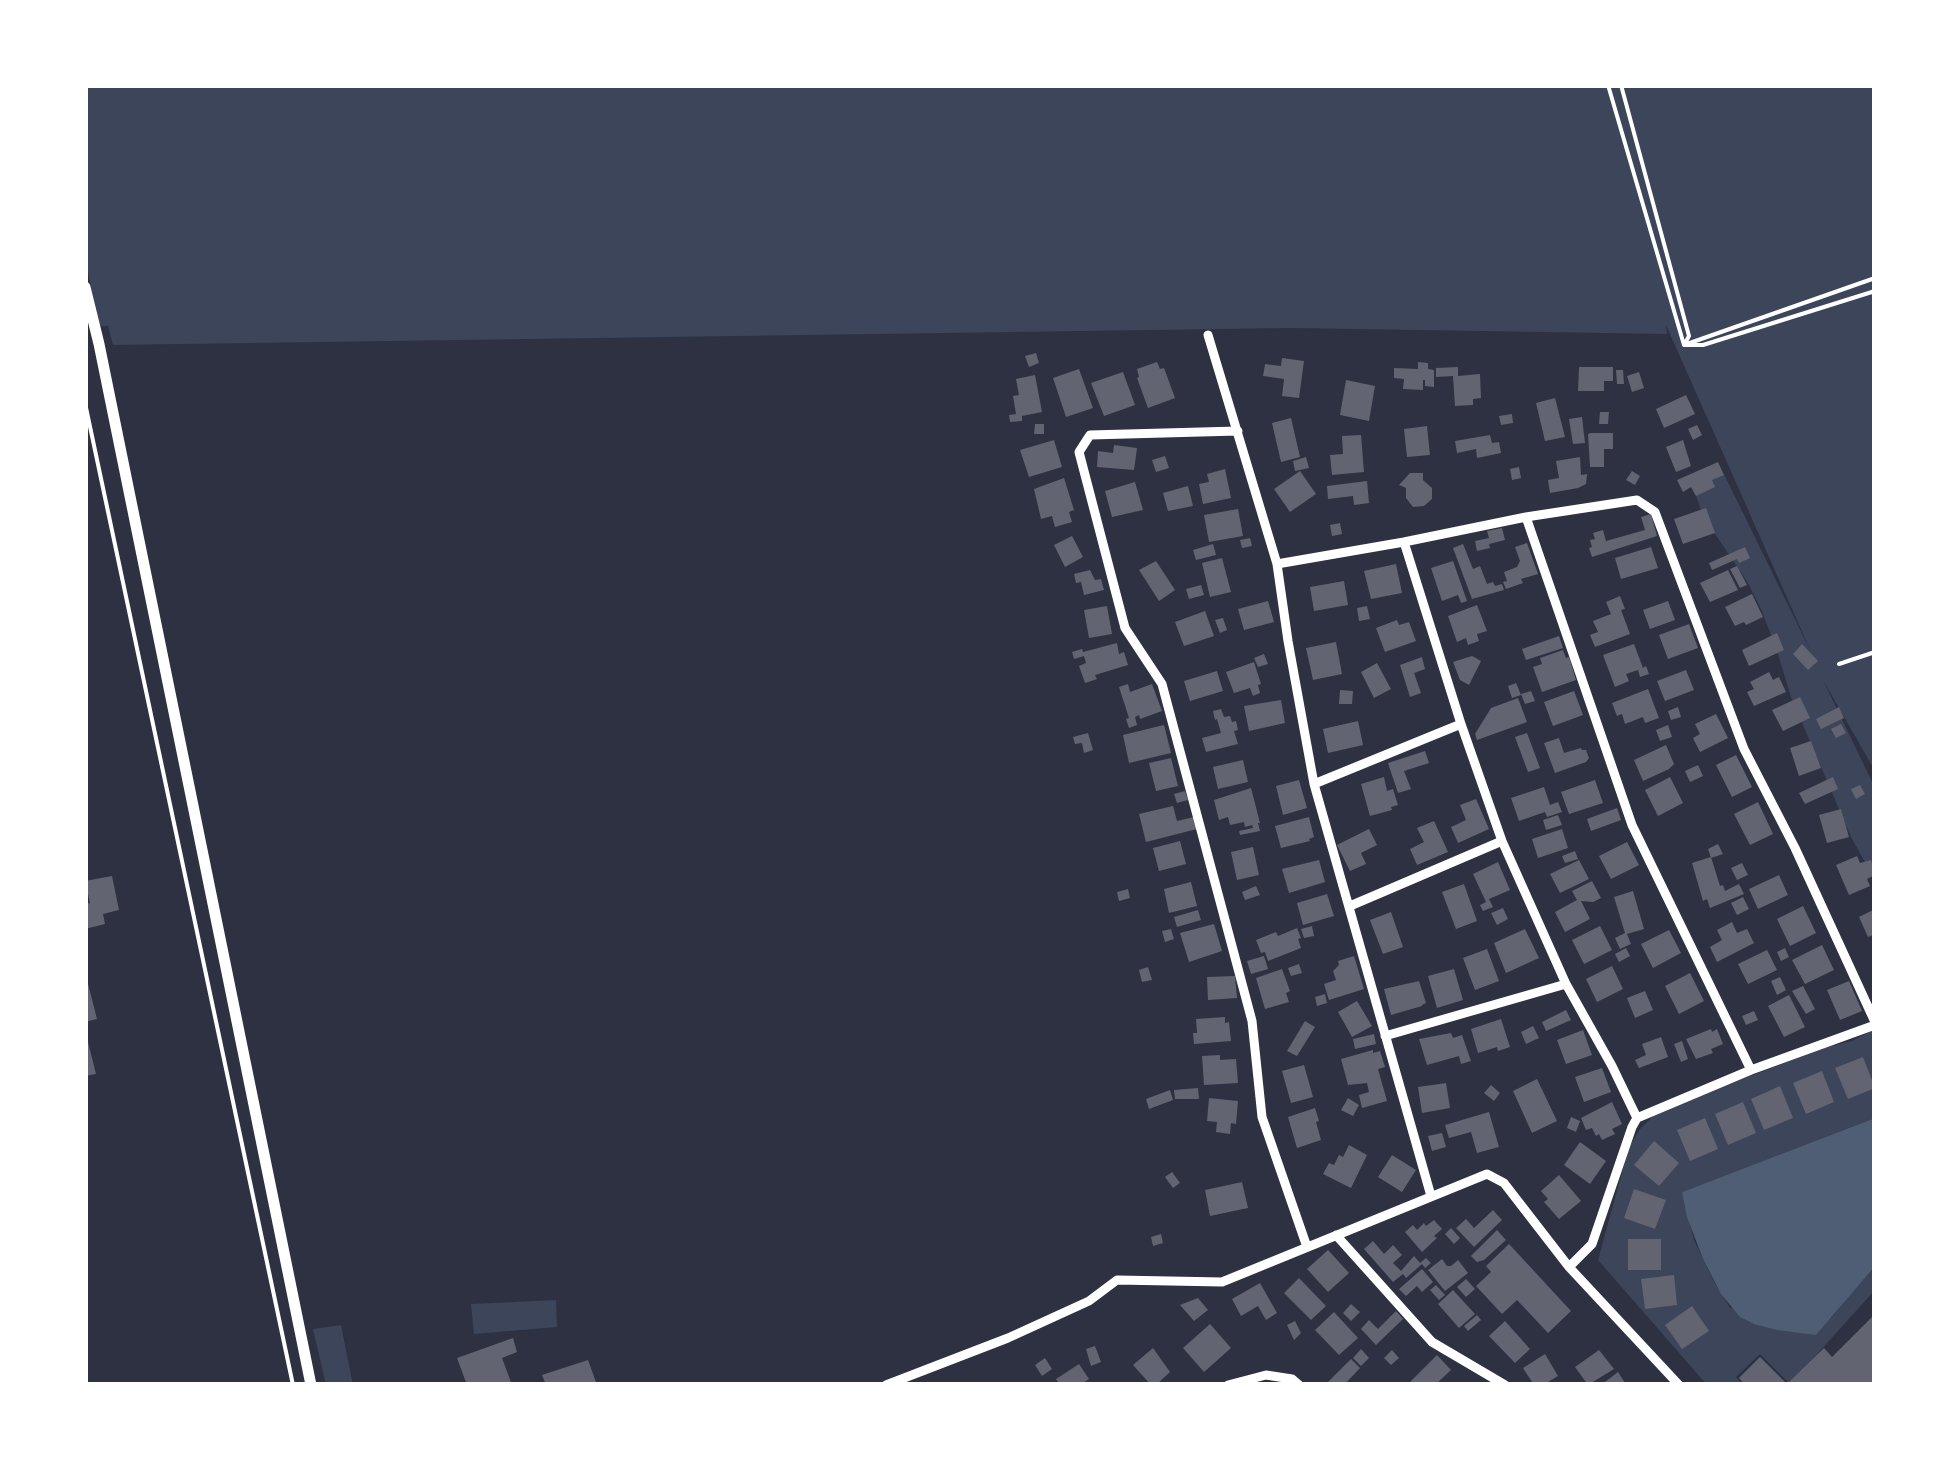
<!DOCTYPE html>
<html>
<head>
<meta charset="utf-8">
<style>
	body { margin:0 }
	#map { position:relative; width:1960px; height:1470px; overflow:hidden; background:#2d3142; font-family:Quicksand,sans-serif }
	canvas { display:block }
	.frame { position:absolute; inset:0; border:88px solid #fff; pointer-events:none }
</style>
</head>
<body>
<div id="map">
<canvas width="1960" height="1470"></canvas>
<div class="frame"></div>
</div>
<script>
const context = document.querySelector('canvas').getContext('2d');
context.lineJoin = 'round';
function paint(path, color) {
  context.fillStyle = color;
  context.fill(path, 'evenodd');
}
function toPath(rows) {
  const path = new Path2D();
  for (const r of rows) {
    path.moveTo(r[0], r[1]);
    for (let i = 2; i < r.length; i += 2) path.lineTo(r[i], r[i + 1]);
  }
  return path;
}
function trace(path, color, width, dash) {
  context.strokeStyle = color;
  context.lineWidth = width;
  context.lineCap = dash ? 'butt' : 'round';
  context.setLineDash(dash || []);
  context.stroke(path);
}
const green = toPath([
	[85,85,1875,85,1875,771,1823,680,1875,788,1875,880,1851,837,1791,697,1776,648,1761,609,1748,583,1703,516,1692,484,1724,474,1812,654,1666,325,1667,334,1291,328,113,345,108,326,99,326,85,257],
	[1875,1029,1875,1118,1682,1192,1694,1240,1712,1278,1730,1308,1831,1318,1866,1274,1875,1266,1875,1290,1790,1384,1760,1354,1736,1377,1743,1385,1707,1385,1598,1260,1629,1147,1640,1129,1654,1115,1684,1101,1827,1047,1852,1041],
	[556,1300,557,1327,474,1334,471,1304],
	[341,1325,353,1385,326,1385,313,1329]
]);
const water = toPath([
	[1875,1118,1875,1266,1816,1335,1777,1330,1754,1324,1740,1317,1721,1294,1703,1259,1687,1217,1682,1192]
]);
const building = toPath([
	[1036,353,1039,363,1029,367,1025,356],
	[1282,358,1304,361,1299,398,1282,396,1284,379,1263,376,1265,364,1281,366],
	[1157,362,1160,369,1164,368,1175,398,1148,408,1137,378,1139,377,1137,369],
	[1418,362,1428,363,1428,369,1434,370,1434,387,1425,386,1425,380,1423,380,1423,390,1403,389,1404,379,1394,378,1394,368,1418,369],
	[1458,367,1458,376,1480,374,1481,398,1473,399,1473,405,1455,406,1453,376,1436,377,1436,368],
	[1579,367,1613,367,1613,381,1604,381,1604,391,1578,391],
	[1079,369,1093,408,1066,417,1053,378],
	[1616,370,1623,370,1624,384,1617,384],
	[1123,372,1135,405,1104,416,1091,383],
	[1639,372,1644,388,1632,392,1627,376],
	[1035,375,1042,412,1022,416,1022,421,1010,422,1009,415,1016,414,1013,396,1019,395,1016,379],
	[1346,380,1375,386,1369,421,1340,415],
	[1686,395,1695,414,1664,428,1656,409],
	[1555,398,1565,437,1545,441,1536,403],
	[1600,412,1609,412,1608,424,1599,424],
	[1512,414,1513,423,1501,425,1499,416],
	[1582,417,1585,443,1573,444,1569,419],
	[1291,418,1300,457,1281,462,1272,423],
	[1035,424,1044,424,1044,434,1034,434],
	[1697,425,1702,435,1693,440,1688,429],
	[1427,426,1430,455,1407,457,1404,429],
	[1591,433,1613,433,1613,449,1604,449,1604,467,1590,467,1588,434],
	[1361,435,1364,472,1332,475,1330,455,1343,454,1342,436],
	[1490,435,1492,443,1499,442,1501,453,1477,458,1476,449,1457,453,1455,441],
	[1054,440,1062,467,1029,477,1020,450],
	[1683,440,1691,466,1676,472,1666,447],
	[1114,445,1137,448,1134,470,1097,467,1098,451,1113,453],
	[1165,456,1169,468,1156,472,1152,460],
	[1306,457,1309,468,1295,471,1293,461],
	[1580,457,1581,475,1587,474,1586,484,1578,488,1550,493,1548,480,1559,478,1556,461],
	[1718,462,1724,475,1712,480,1715,487,1696,496,1691,487,1683,492,1677,480],
	[1519,467,1521,478,1512,480,1510,469],
	[1225,469,1231,498,1203,504,1199,484,1209,482,1207,474],
	[1300,471,1316,494,1290,512,1274,489],
	[1632,471,1640,476,1635,485,1626,480],
	[1410,473,1423,473,1423,480,1432,488,1432,499,1424,506,1413,507,1406,498,1406,488,1399,485],
	[1064,478,1074,510,1069,512,1072,522,1055,527,1052,516,1041,519,1034,489],
	[1367,481,1369,503,1354,505,1353,496,1328,499,1327,486],
	[1135,482,1143,510,1112,517,1105,491],
	[1188,486,1193,506,1168,511,1163,493],
	[1706,508,1715,533,1683,544,1674,519],
	[1238,509,1243,536,1209,542,1204,515],
	[1651,514,1657,536,1592,557,1589,548,1592,547,1590,540,1595,539,1593,533,1603,530,1606,541,1645,530,1641,517],
	[1340,523,1342,534,1332,536,1330,525],
	[1502,528,1505,540,1489,544,1490,548,1477,551,1475,541,1489,538,1487,531],
	[1072,536,1083,557,1065,567,1054,545],
	[1250,538,1252,546,1242,548,1240,540],
	[1527,543,1538,574,1521,579,1523,583,1506,589,1503,582,1507,581,1504,572,1517,567,1520,561,1515,547],
	[1213,544,1216,555,1196,560,1193,550],
	[1463,544,1473,569,1480,566,1487,584,1493,582,1495,586,1502,584,1504,590,1472,599,1453,548],
	[1651,547,1658,568,1621,579,1615,558],
	[1745,547,1750,558,1739,563,1737,559,1712,570,1709,563],
	[1222,558,1231,592,1210,597,1202,563],
	[1156,561,1175,590,1159,601,1139,570],
	[1453,561,1467,601,1461,603,1458,595,1442,601,1431,568],
	[1396,564,1402,593,1371,599,1364,571],
	[1737,566,1747,585,1740,588,1730,569],
	[1090,570,1095,580,1101,579,1104,590,1084,595,1081,582,1076,583,1074,574],
	[1728,570,1738,590,1710,602,1700,583],
	[1344,581,1348,605,1314,611,1310,587],
	[1201,585,1204,595,1189,599,1186,589],
	[1752,594,1763,617,1746,625,1744,622,1735,626,1725,607],
	[1620,596,1625,609,1621,610,1630,634,1595,647,1590,635,1598,632,1593,621,1611,614,1606,602],
	[1268,601,1274,622,1244,630,1238,609],
	[1668,601,1675,620,1650,629,1643,610],
	[1477,605,1487,631,1477,634,1479,641,1468,645,1466,638,1457,642,1448,616],
	[1107,606,1112,634,1089,638,1084,610],
	[1367,606,1370,619,1359,621,1357,608],
	[1205,611,1214,636,1184,646,1175,622],
	[1223,618,1227,630,1220,633,1215,620],
	[1397,620,1399,625,1409,622,1416,641,1385,652,1376,628],
	[1689,624,1698,648,1668,659,1659,635],
	[1777,633,1784,650,1749,666,1742,650],
	[1559,636,1563,648,1526,660,1522,649],
	[1336,642,1342,674,1313,680,1306,648],
	[1117,643,1119,654,1124,652,1128,665,1095,675,1097,679,1085,683,1079,666,1086,663,1084,656,1074,659,1072,652,1082,649,1083,652],
	[1634,644,1643,668,1646,666,1649,674,1640,677,1638,670,1626,674,1629,681,1615,687,1603,655],
	[1802,644,1818,661,1808,670,1793,654],
	[1563,650,1566,658,1569,657,1576,680,1542,692,1533,667,1542,664,1540,658],
	[1264,654,1268,664,1258,667,1254,658],
	[1472,656,1481,661,1469,685,1460,680,1453,662],
	[1422,657,1425,669,1414,673,1421,693,1410,697,1400,665],
	[1254,662,1261,684,1258,685,1260,693,1253,696,1250,688,1234,693,1226,672],
	[1377,663,1391,689,1374,698,1361,672],
	[1686,670,1694,690,1665,701,1657,681],
	[1217,671,1223,691,1190,701,1184,681],
	[1769,672,1773,680,1779,677,1786,692,1754,706,1747,692,1754,689,1750,682],
	[1516,683,1521,695,1512,698,1508,686],
	[1128,684,1130,692,1152,684,1162,711,1140,719,1139,715,1135,717,1137,725,1129,728,1126,719,1129,718,1119,687],
	[1648,689,1659,718,1645,723,1643,717,1625,724,1622,714,1617,716,1612,703],
	[1340,690,1353,691,1352,704,1339,704],
	[1531,691,1535,701,1525,704,1521,694],
	[1574,691,1583,715,1553,726,1544,702],
	[1800,697,1810,718,1783,731,1772,710],
	[1518,698,1527,722,1477,740,1475,734,1491,708],
	[1281,700,1285,723,1249,731,1244,706],
	[1678,707,1681,717,1671,720,1668,711],
	[1839,707,1844,718,1821,729,1816,719],
	[1221,709,1224,717,1230,716,1232,722,1236,721,1238,730,1234,731,1238,744,1206,752,1202,738,1221,733,1217,719,1215,720,1213,711],
	[1716,714,1728,738,1700,752,1693,738,1700,734,1695,724],
	[1358,721,1363,745,1328,753,1323,729],
	[1841,724,1846,733,1836,738,1831,729],
	[1164,725,1171,753,1129,763,1123,735],
	[1668,725,1672,737,1660,741,1656,730],
	[1088,733,1093,750,1084,753,1082,743,1075,744,1073,737],
	[1527,733,1540,768,1528,772,1515,737],
	[1559,738,1564,753,1581,748,1582,750,1586,750,1589,758,1586,762,1555,773,1544,743],
	[1811,741,1821,768,1799,776,1790,748],
	[1666,745,1674,764,1669,769,1643,781,1634,760],
	[1425,751,1429,763,1404,771,1411,789,1398,793,1388,763],
	[1736,755,1752,787,1732,797,1716,765],
	[1171,758,1178,786,1156,791,1149,763],
	[1243,760,1248,782,1218,789,1213,767],
	[1698,765,1703,776,1690,782,1685,771],
	[1384,777,1387,791,1393,789,1398,805,1391,807,1392,810,1370,816,1361,784],
	[1670,777,1683,803,1658,816,1645,790],
	[1833,777,1838,789,1805,804,1799,793],
	[1299,780,1307,808,1283,815,1276,786],
	[1595,780,1603,803,1569,814,1561,792],
	[1860,785,1865,794,1856,799,1851,789],
	[1544,787,1550,805,1558,802,1562,812,1547,817,1545,812,1519,821,1511,798],
	[1251,788,1260,823,1258,823,1260,831,1240,835,1239,831,1253,828,1252,825,1245,827,1244,822,1230,825,1228,817,1219,820,1214,800],
	[1185,791,1188,800,1177,803,1174,794],
	[1476,799,1489,829,1458,843,1451,827,1466,820,1460,805],
	[1758,802,1773,834,1750,845,1734,814],
	[1173,806,1177,821,1194,817,1197,829,1146,842,1139,814],
	[1617,808,1621,820,1591,831,1587,819],
	[1841,809,1849,837,1827,843,1819,815],
	[1558,815,1562,825,1546,830,1543,820],
	[1309,817,1314,837,1309,839,1310,841,1281,848,1275,826],
	[1434,821,1448,852,1417,865,1410,849,1424,842,1417,828],
	[1369,829,1377,845,1361,853,1366,864,1350,871,1337,845],
	[1562,829,1568,848,1538,858,1532,839],
	[1180,841,1186,864,1159,871,1153,848],
	[1627,842,1639,865,1611,879,1599,856],
	[1718,844,1723,854,1711,858,1708,849],
	[1253,847,1259,875,1237,880,1231,852],
	[1575,851,1578,859,1565,863,1562,856],
	[1857,856,1860,863,1871,860,1875,875,1867,879,1870,886,1849,895,1836,865],
	[1711,857,1720,886,1723,885,1725,891,1739,884,1744,894,1710,908,1707,899,1703,901,1692,863],
	[1319,860,1325,882,1289,893,1282,869],
	[1579,860,1589,879,1560,893,1550,874],
	[1498,862,1510,890,1489,899,1493,907,1483,911,1480,905,1486,902,1473,874],
	[1742,863,1748,875,1737,880,1731,868],
	[1779,875,1788,895,1758,909,1749,889],
	[112,876,119,910,103,914,105,924,85,929,85,904,90,903,85,881],
	[1592,881,1601,898,1593,902,1581,901,1590,919,1565,932,1555,912,1577,900,1572,891],
	[1191,882,1197,906,1169,913,1164,889],
	[1464,884,1477,921,1456,929,1442,892],
	[1256,886,1260,895,1245,900,1242,892],
	[1128,889,1130,898,1119,901,1117,892],
	[1633,891,1644,929,1627,934,1631,944,1620,949,1615,938,1625,933,1614,897],
	[1327,894,1334,916,1303,925,1297,903],
	[1743,897,1749,909,1737,915,1731,903],
	[1803,906,1816,933,1790,946,1777,919],
	[1503,908,1508,919,1497,925,1491,913],
	[1875,909,1875,934,1868,937,1859,917],
	[1198,910,1201,920,1177,927,1174,917],
	[1391,912,1403,947,1383,954,1370,920],
	[1732,922,1737,933,1747,929,1754,943,1717,962,1710,947,1722,940,1717,930],
	[1214,924,1222,951,1189,962,1180,933],
	[1312,926,1314,936,1304,938,1301,929],
	[1600,926,1612,950,1584,964,1572,940],
	[1297,928,1301,938,1298,939,1301,948,1268,961,1265,952,1261,953,1256,940,1276,932,1278,936],
	[1171,929,1174,939,1165,942,1162,931],
	[1525,929,1539,958,1506,973,1494,943],
	[1669,930,1681,953,1653,968,1641,944],
	[1822,945,1834,970,1805,984,1792,960],
	[1626,948,1630,956,1619,962,1615,954],
	[1785,948,1789,957,1781,961,1777,952],
	[1487,949,1499,981,1475,990,1463,958],
	[1767,950,1777,970,1748,984,1738,964],
	[1264,956,1268,969,1251,974,1247,961],
	[1354,956,1364,989,1329,1000,1324,984,1336,980,1333,971,1339,965,1338,961],
	[1299,964,1302,973,1291,976,1288,968],
	[1612,966,1623,989,1597,1002,1586,979],
	[1148,967,1152,980,1142,982,1139,970],
	[1282,969,1290,991,1286,993,1289,1002,1265,1009,1256,978],
	[1454,969,1463,1000,1437,1008,1428,976],
	[85,972,97,1019,85,1022],
	[1690,973,1704,1001,1679,1014,1665,986],
	[1235,976,1237,998,1208,1000,1207,977],
	[1780,977,1786,990,1777,995,1771,981],
	[1419,981,1426,1003,1422,1005,1422,1006,1391,1015,1384,989],
	[1849,981,1862,1011,1840,1020,1827,990],
	[1803,986,1815,1009,1806,1014,1792,991],
	[1645,991,1653,1010,1635,1018,1627,998],
	[1325,994,1327,1003,1317,1006,1315,997],
	[1789,995,1805,1027,1784,1037,1768,1006],
	[1357,1001,1372,1026,1352,1037,1338,1012],
	[1566,1010,1571,1020,1546,1031,1542,1022],
	[1754,1011,1758,1020,1746,1025,1742,1016],
	[1225,1017,1225,1023,1229,1022,1231,1041,1194,1044,1193,1033,1197,1033,1196,1019],
	[1501,1019,1510,1047,1498,1051,1497,1047,1478,1053,1471,1029],
	[1305,1021,1315,1027,1297,1056,1287,1051],
	[1533,1026,1539,1038,1526,1044,1521,1032],
	[1711,1029,1712,1032,1717,1029,1723,1044,1711,1049,1713,1053,1696,1059,1686,1039],
	[85,1030,96,1074,85,1076],
	[1583,1030,1592,1055,1566,1064,1557,1040],
	[1451,1033,1453,1038,1462,1035,1471,1061,1461,1064,1459,1056,1427,1065,1419,1039],
	[1374,1034,1376,1044,1355,1049,1353,1039],
	[1661,1037,1668,1057,1639,1068,1635,1060,1646,1055,1642,1044],
	[1682,1041,1688,1059,1681,1062,1674,1044],
	[1373,1050,1373,1053,1380,1051,1385,1067,1378,1069,1387,1101,1362,1108,1359,1095,1369,1092,1367,1083,1348,1085,1341,1059],
	[1220,1055,1220,1060,1236,1059,1238,1083,1204,1085,1202,1056],
	[1863,1057,1875,1088,1848,1099,1835,1068],
	[1304,1065,1313,1097,1291,1103,1282,1071],
	[1602,1068,1611,1092,1584,1102,1575,1077],
	[1822,1071,1834,1102,1806,1114,1793,1083],
	[1537,1079,1557,1121,1532,1133,1513,1091],
	[1446,1083,1450,1108,1422,1113,1418,1087],
	[1491,1085,1500,1093,1494,1101,1484,1093],
	[1780,1086,1793,1118,1764,1130,1751,1099],
	[1198,1088,1199,1099,1175,1099,1174,1090],
	[1170,1090,1173,1100,1149,1109,1146,1099],
	[1209,1098,1238,1101,1236,1124,1231,1123,1230,1134,1216,1132,1217,1122,1207,1121],
	[1348,1098,1359,1105,1353,1116,1341,1110],
	[1612,1102,1622,1124,1612,1129,1615,1134,1602,1140,1599,1134,1596,1136,1592,1128,1586,1130,1581,1118],
	[1743,1102,1756,1133,1728,1145,1715,1114],
	[1315,1108,1319,1121,1316,1122,1321,1140,1297,1148,1288,1117],
	[1489,1112,1499,1147,1477,1153,1471,1132,1449,1138,1445,1125],
	[1571,1117,1580,1121,1576,1132,1567,1128],
	[1705,1118,1718,1149,1690,1161,1677,1130],
	[1442,1133,1446,1147,1432,1151,1428,1136],
	[1654,1141,1679,1163,1659,1186,1634,1165],
	[1580,1142,1606,1161,1590,1184,1564,1165],
	[1349,1145,1367,1155,1351,1188,1323,1174,1329,1163,1334,1165,1339,1155,1343,1157],
	[1392,1155,1416,1170,1402,1192,1378,1177],
	[1172,1172,1180,1183,1173,1188,1165,1177],
	[1559,1175,1581,1201,1559,1219,1544,1202,1548,1199,1541,1191],
	[1242,1182,1248,1208,1210,1216,1205,1190],
	[1634,1189,1666,1200,1655,1229,1624,1218],
	[1493,1210,1502,1220,1474,1247,1456,1228,1466,1219,1474,1228],
	[1434,1220,1442,1229,1434,1236,1437,1238,1422,1252,1405,1232,1413,1225,1417,1230,1424,1223,1426,1226],
	[1451,1228,1460,1238,1454,1244,1445,1234],
	[1497,1230,1506,1240,1484,1260,1477,1262,1471,1256],
	[1161,1234,1163,1243,1153,1246,1151,1237],
	[1628,1239,1661,1239,1661,1270,1628,1270],
	[1373,1241,1384,1254,1393,1245,1402,1255,1393,1263,1401,1271,1414,1256,1420,1263,1426,1258,1431,1263,1425,1268,1422,1264,1406,1278,1403,1274,1393,1282,1364,1249],
	[1509,1244,1571,1311,1548,1333,1517,1300,1502,1314,1476,1286,1491,1272,1486,1266],
	[1328,1250,1349,1273,1328,1292,1307,1269],
	[1442,1259,1447,1266,1451,1266,1458,1260,1468,1273,1445,1291,1428,1270],
	[1422,1269,1433,1282,1422,1292,1417,1286,1406,1296,1399,1289],
	[1674,1275,1677,1305,1645,1309,1641,1279],
	[1299,1278,1326,1306,1311,1320,1284,1293],
	[1466,1279,1475,1289,1466,1297,1457,1287],
	[1260,1283,1277,1313,1266,1320,1258,1306,1241,1316,1232,1299],
	[1436,1285,1445,1295,1439,1300,1430,1290],
	[1453,1290,1475,1314,1459,1328,1438,1304],
	[1198,1298,1208,1310,1194,1321,1180,1305],
	[1351,1304,1360,1312,1351,1321,1343,1313],
	[1692,1306,1709,1331,1682,1349,1665,1325],
	[1396,1311,1403,1319,1376,1345,1361,1329,1369,1320,1378,1329],
	[1334,1312,1358,1338,1339,1355,1315,1330],
	[1875,1314,1875,1385,1745,1385,1739,1378,1760,1357,1787,1384,1824,1348,1832,1357],
	[1477,1315,1481,1320,1468,1331,1464,1326],
	[1295,1321,1301,1333,1294,1340,1287,1325],
	[1505,1321,1530,1349,1515,1363,1489,1336],
	[1210,1324,1231,1348,1204,1372,1183,1348],
	[513,1338,517,1352,502,1358,512,1385,467,1385,457,1358],
	[1095,1346,1101,1362,1091,1366,1086,1349],
	[1153,1348,1170,1372,1156,1385,1151,1385,1133,1365],
	[1361,1349,1369,1358,1361,1366,1353,1358],
	[1392,1350,1399,1358,1391,1365,1384,1358],
	[1599,1350,1614,1369,1588,1385,1575,1367],
	[1545,1354,1558,1376,1543,1385,1534,1385,1523,1368],
	[1437,1355,1451,1370,1435,1385,1413,1385,1410,1382],
	[1045,1358,1052,1369,1042,1376,1035,1365],
	[1351,1359,1360,1368,1344,1385,1332,1385,1328,1382],
	[588,1360,597,1385,546,1385,542,1375],
	[1079,1364,1089,1379,1080,1385,1060,1385,1056,1379],
	[1618,1372,1625,1383,1622,1385,1601,1385]
]);
const path = toPath([
	[1608,85,1684,345,1875,278],
	[1621,85,1689,336,1684,345,1703,345,1875,291],
	[85,403,293,1385],
	[1839,664,1875,652]
]);
const minor = toPath([
	[1208,335,1277,564,1288,641,1314,784,1431,1196],
	[1238,431,1090,435,1079,452,1125,628,1162,684,1252,1021,1262,1117,1307,1247],
	[1526,517,1632,825,1751,1070],
	[1404,542,1461,724,1502,841,1566,984,1612,1066,1637,1118],
	[1277,564,1404,542,1526,517,1637,500,1655,512,1744,749,1795,848,1875,1022],
	[1314,784,1461,724],
	[1350,906,1502,841],
	[1385,1036,1566,984],
	[1336,1235,1432,1342,1505,1385],
	[1569,1267,1592,1244,1632,1127,1637,1118,1751,1070,1875,1025],
	[886,1385,1008,1338,1089,1301,1117,1280,1222,1282,1487,1174,1504,1183,1569,1267,1679,1385],
	[1228,1385,1266,1375,1292,1379,1299,1385]
]);
const tertiary = toPath([
	[85,287,99,344,311,1385]
]);
paint(green, '#3c4559');
paint(water, '#4f5d75');
paint(building, '#626471');
trace(path, '#fff', 4);
trace(minor, '#fff', 9);
trace(tertiary, '#fff', 11);
</script>
</body>
</html>
